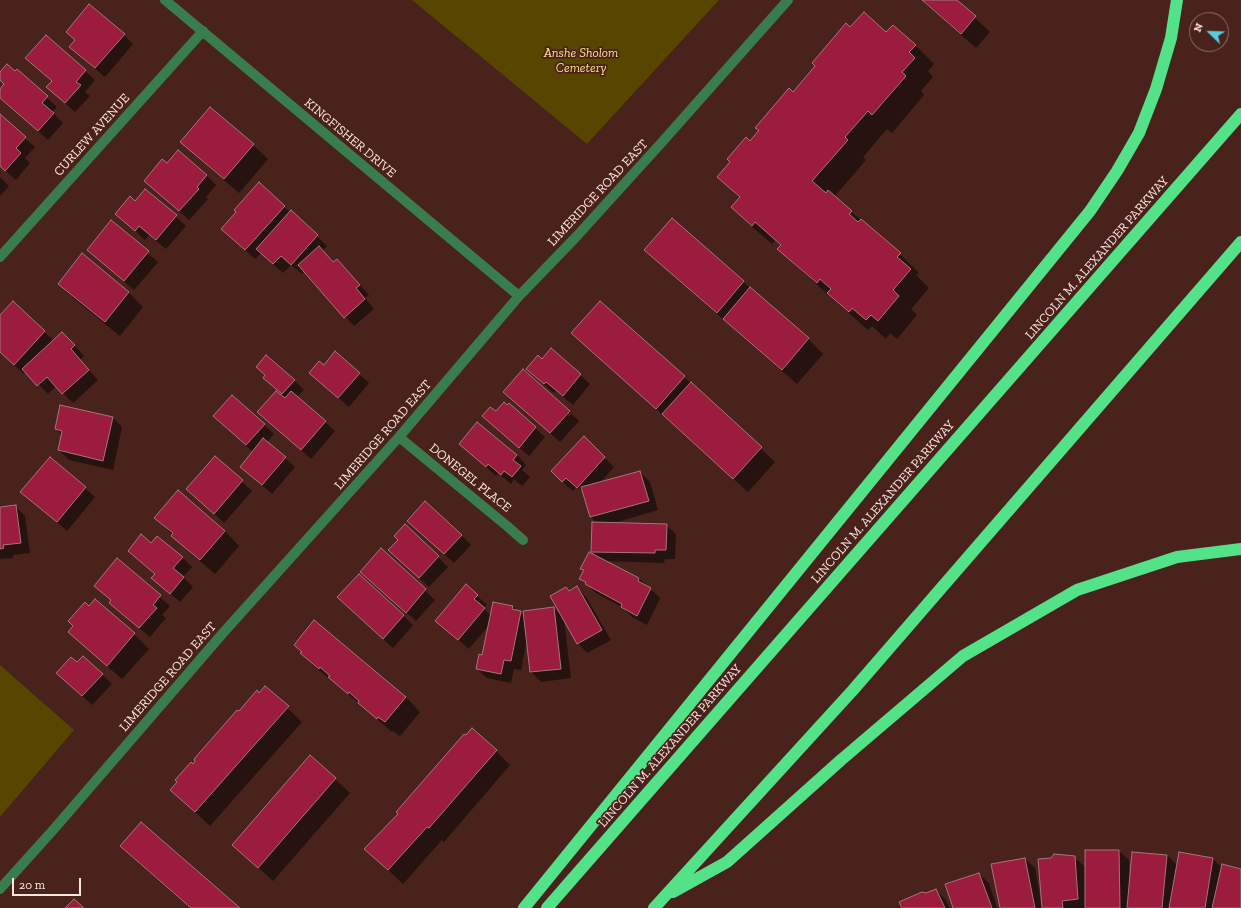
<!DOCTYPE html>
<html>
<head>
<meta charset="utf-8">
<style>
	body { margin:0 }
	#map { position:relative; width:1241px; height:908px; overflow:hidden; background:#48221b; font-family:"Zilla Slab",serif }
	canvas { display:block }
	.north { position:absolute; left:1189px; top:12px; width:40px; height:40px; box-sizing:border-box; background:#48221b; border:1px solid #917069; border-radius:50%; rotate:293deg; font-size:11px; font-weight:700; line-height:16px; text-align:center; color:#fee4df }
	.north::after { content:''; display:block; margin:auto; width:14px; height:18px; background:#55cae0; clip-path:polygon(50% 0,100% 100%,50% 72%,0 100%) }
	.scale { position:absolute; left:12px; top:878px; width:69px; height:18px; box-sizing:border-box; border:2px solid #fee4df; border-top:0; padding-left:5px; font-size:12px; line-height:14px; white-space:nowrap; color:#fee4df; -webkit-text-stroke:3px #48221b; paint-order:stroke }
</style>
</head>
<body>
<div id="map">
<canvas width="1241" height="908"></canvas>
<div class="north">N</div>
<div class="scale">20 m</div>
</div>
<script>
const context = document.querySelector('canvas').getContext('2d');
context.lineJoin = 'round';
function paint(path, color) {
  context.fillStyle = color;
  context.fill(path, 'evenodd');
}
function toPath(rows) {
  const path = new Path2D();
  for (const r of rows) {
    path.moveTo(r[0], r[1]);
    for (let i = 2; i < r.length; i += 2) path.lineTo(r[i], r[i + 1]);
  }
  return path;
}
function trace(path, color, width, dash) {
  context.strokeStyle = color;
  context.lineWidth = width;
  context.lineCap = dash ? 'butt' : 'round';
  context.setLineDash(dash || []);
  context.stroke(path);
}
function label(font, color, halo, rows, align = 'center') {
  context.font = font + ' "Zilla Slab",serif';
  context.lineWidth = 3.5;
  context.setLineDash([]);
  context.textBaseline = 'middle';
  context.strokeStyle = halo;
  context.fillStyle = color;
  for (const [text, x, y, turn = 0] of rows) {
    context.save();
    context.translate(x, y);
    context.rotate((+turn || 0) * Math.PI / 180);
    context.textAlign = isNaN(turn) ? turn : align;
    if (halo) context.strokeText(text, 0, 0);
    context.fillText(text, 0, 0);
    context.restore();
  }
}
const green = toPath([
	[412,0,719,0,587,144],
	[0,665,74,730,0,817]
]);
const shadow = toPath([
	[921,0,960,0,958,2,990,32,976,48],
	[851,29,886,33,915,45,934,64,928,71,933,77,921,91,924,95,892,133,887,129,863,157,866,160,834,197,900,254,919,273,916,275,929,288,911,309,917,315,897,339,890,333,886,339,872,326,868,330,797,267,779,249,781,246,775,240,772,244,751,226,732,207,740,198,718,177,760,131,756,128,793,93],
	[124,35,133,44,105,77,80,56],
	[27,58,85,71,95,80,85,92,90,96,75,112,57,96,52,82],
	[17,71,57,107,52,112,63,123,48,140,0,97,0,90,5,84,0,79,0,73,15,72],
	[210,108,253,145,268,159,239,193,196,156,182,142],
	[0,116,35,147,25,158,30,163,16,180,0,166],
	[167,165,206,175,216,185,206,197,208,199,189,220,155,190],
	[0,177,9,186,0,196],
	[259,184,327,246,322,251,334,263,346,270,369,295,365,298,374,309,354,326,304,271,302,274,291,265,283,273,261,253,255,259,232,238,237,212],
	[146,190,186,226,166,249,149,235,145,240,117,214,135,203],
	[672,219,808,339,823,354,797,384,660,264,645,250],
	[111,222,158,262,134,290,88,250],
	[82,255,129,293,143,307,120,336,73,298,59,284],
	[600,302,684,377,775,462,748,492,572,333],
	[13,303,54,341,72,343,84,356,80,360,98,380,73,403,56,386,48,394,26,372,24,374,0,352,0,317],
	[551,349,590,384,573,405,556,391,554,393,537,378,542,360],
	[336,353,369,383,349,407,310,373,324,367],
	[257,367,294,380,304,390,297,397,335,431,311,459,259,412,286,398,264,378,266,376],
	[523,370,579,421,560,442,514,401],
	[509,404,545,437,529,456,493,425,496,413],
	[214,416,264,425,274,434,267,442,295,467,272,494,241,466,253,452],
	[113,418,122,427,113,470,69,460,59,450,62,435,56,429],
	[584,438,614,467,600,483,640,472,650,482,658,510,614,523,666,525,676,534,675,559,665,559,664,563,605,561,639,578,660,598,647,625,632,617,622,607,596,593,581,578,584,571,581,568,597,557,592,551,596,523,591,517,584,493,577,486,573,491,562,481],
	[460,444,517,455,526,465,522,470,530,477,522,486,514,479,511,484,498,473,496,476],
	[215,457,252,491,224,523,197,498],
	[85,488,95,497,67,531,22,492],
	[0,505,3,508,16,507,25,516,30,553,13,555,13,558,0,559],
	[156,518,225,531,239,546,215,574,187,550],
	[405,525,448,567,429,587,399,559,399,540],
	[418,530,461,535,471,545,454,563],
	[151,544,182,557,192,567,183,577,193,587,180,602,153,578,156,575,129,551],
	[381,550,435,600,416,621,371,581],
	[117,560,170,606,162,615,166,618,150,637,120,612,112,601,95,586],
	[359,575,413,625,393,648,348,607],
	[577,587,586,597,611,640,587,653,578,643,564,619,571,678,541,682,531,672,527,639,521,670,514,669,511,683,487,678,477,669,483,656,490,624,469,649,436,620,477,596,487,605,484,608,491,616,512,606,525,616,554,608,562,616,566,588,569,591],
	[96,600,134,634,149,649,122,679,84,646,70,632],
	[301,653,406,697,420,712,400,736,393,731,392,732,334,682,316,668],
	[83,657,112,684,92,705,67,682,77,663],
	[265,687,302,722,210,826,171,790],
	[496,751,510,765,444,842,442,840,403,884,366,849],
	[335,779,350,793,273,881,233,845],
	[121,846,239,908,190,908,135,860],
	[1119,851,1129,860,1129,877,1167,855,1178,866,1180,853,1213,859,1222,868,1241,870,1241,908,1001,908,1025,859,1035,868,1041,903,1043,903,1074,857,1084,866,1085,877,1086,877],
	[979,874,989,883,997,908,954,908],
	[936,890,946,900,949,908,903,908,926,894]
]);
const building = toPath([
	[922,0,957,0,976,16,961,34,922,0],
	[89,4,125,34,95,68,69,47,75,40,66,32,89,4],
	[864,12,886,32,893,25,916,45,909,52,915,58,902,72,906,76,872,115,868,111,845,137,848,140,812,181,826,193,828,190,852,211,849,214,858,222,861,219,901,253,897,257,911,269,893,290,899,296,878,321,871,315,866,320,852,308,849,312,827,293,831,289,820,279,817,283,777,249,781,245,755,222,752,226,731,207,740,197,717,177,730,162,727,159,746,137,750,141,759,130,755,128,789,88,793,92,815,66,812,63,846,23,850,27,864,12],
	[46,35,86,70,76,82,81,85,65,103,46,87,52,81,25,58,46,35],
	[7,64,15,71,17,69,48,96,42,103,54,113,38,131,0,98,0,89,4,84,0,80,0,72,7,64],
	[210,107,254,144,224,179,180,142,210,107],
	[0,114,26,137,16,148,21,153,5,171,0,166,0,114],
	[178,150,207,175,197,187,199,189,179,211,144,181,162,159,167,163,178,150],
	[259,182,285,206,245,250,221,229,236,212,234,210,259,182],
	[145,189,177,215,156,240,139,226,135,231,115,214,130,196,135,201,145,189],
	[291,210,318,235,291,265,281,256,273,264,256,249,291,210],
	[672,218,744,281,717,313,644,250,672,218],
	[111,220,149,251,124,281,87,250,111,220],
	[319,246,333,262,337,259,360,285,356,288,365,299,344,318,298,265,319,246],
	[82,253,129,292,105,322,58,284,82,253],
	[750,287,809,338,782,370,723,319,750,287],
	[13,301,45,331,14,365,0,352,0,315,13,301],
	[600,301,685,376,656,409,571,333,600,301],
	[62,332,75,345,71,349,89,370,62,394,47,377,37,386,22,369,62,332],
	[551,348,581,374,563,396,546,382,544,384,526,369,538,355,542,359,551,348],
	[335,351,360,373,338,398,309,373,319,361,324,365,335,351],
	[266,355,295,380,282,394,263,378,265,375,256,367,266,355],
	[523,369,570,411,550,433,503,392,523,369],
	[691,382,762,447,733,479,662,414,691,382],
	[276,391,285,398,291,391,326,421,301,450,257,412,276,391],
	[232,395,265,424,246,445,213,416,232,395],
	[504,402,507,405,509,403,536,427,519,448,482,416,490,407,496,411,504,402],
	[60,405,113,417,103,461,58,450,62,431,55,429,60,405],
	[477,422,517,455,513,460,521,466,512,477,504,471,501,475,488,464,486,467,459,444,477,422],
	[584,436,605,457,577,488,566,478,562,482,551,471,584,436],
	[263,438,286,457,262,485,240,467,263,438],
	[215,456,243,480,214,514,186,489,215,456],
	[50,457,86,487,57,522,20,492,50,457],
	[640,471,649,501,590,517,581,487,640,471],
	[178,490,225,531,200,560,171,536,173,533,154,518,178,490],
	[425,501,462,535,444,554,407,521,425,501],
	[16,505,21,543,3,545,4,548,0,549,0,507,16,505],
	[592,522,667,524,666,550,655,550,655,553,591,552,592,522],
	[405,524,439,556,419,578,388,550,398,540,394,536,405,524],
	[141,534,151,543,157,536,183,557,173,568,184,577,170,594,151,578,155,574,128,551,141,534],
	[381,548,426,589,406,613,360,572,381,548],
	[589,552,639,578,638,581,651,588,637,616,621,607,622,604,585,584,586,582,579,579,584,570,580,569,589,552],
	[117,558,161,595,153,605,157,608,139,628,109,603,111,600,94,586,117,558],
	[359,574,404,615,383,639,337,597,359,574],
	[466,584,478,595,474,599,485,608,458,640,435,621,466,584],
	[577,586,602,630,577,644,550,596,566,587,569,591,577,586],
	[95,599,135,633,107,666,68,632,73,626,68,621,85,602,89,606,95,599],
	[493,602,513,606,512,609,521,611,511,661,504,660,501,674,476,669,479,654,482,655,493,602],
	[554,607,561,669,530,672,523,611,554,607],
	[314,620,406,697,385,722,378,717,377,719,358,703,359,701,349,692,348,694,328,677,330,676,320,667,319,669,300,653,302,652,294,645,314,620],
	[83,656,103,674,82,696,56,673,71,657,77,662,83,656],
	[265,686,289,706,195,812,170,790,177,782,175,780,191,762,193,764,195,761,194,759,237,710,239,711,257,690,259,693,265,686],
	[472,728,497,750,429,828,427,827,388,870,364,849,398,814,396,812,464,734,466,735,472,728],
	[310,755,336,778,258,868,232,845,310,755],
	[141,822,240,908,191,908,120,846,141,822],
	[1085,850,1119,850,1120,908,1085,908,1085,850],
	[1132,852,1167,855,1162,908,1127,908,1132,852],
	[1179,852,1213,858,1205,908,1169,908,1179,852],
	[1054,854,1075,856,1078,899,1062,901,1063,908,1042,908,1038,859,1051,858,1054,854],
	[1025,858,1035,908,1000,908,991,864,1025,858],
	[1222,864,1241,869,1241,908,1212,908,1222,864],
	[979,873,992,908,953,908,945,884,979,873],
	[936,889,945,908,902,908,899,902,922,892,926,893,936,889],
	[74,899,84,908,65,908,74,899]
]);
const minor = toPath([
	[165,0,519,296],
	[0,257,203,31],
	[399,437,507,526,523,540],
	[0,889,54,829,223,633,399,437,519,296,576,237,663,141,788,0]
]);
const motorway = toPath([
	[673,892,727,862,841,760,963,656,1077,590,1177,557,1241,549],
	[524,908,1090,211,1117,171,1139,133,1156,89,1171,38,1177,0],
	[547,908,1241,114],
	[654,908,853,690,1241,242]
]);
const parkNames = [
	["Anshe Sholom",581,53],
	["Cemetery",581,68]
];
const streetNames = [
	["CURLEW AVENUE",92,135,-48],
	["KINGFISHER DRIVE",350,138,40],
	["LIMERIDGE ROAD EAST",598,193,-47],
	["LINCOLN M. ALEXANDER PARKWAY",1097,258,-49],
	["LIMERIDGE ROAD EAST",383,435,-49],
	["DONEGEL PLACE",470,478,39],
	["LINCOLN M. ALEXANDER PARKWAY",883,502,-49],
	["LIMERIDGE ROAD EAST",168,677,-49],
	["LINCOLN M. ALEXANDER PARKWAY",670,746,-49]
];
paint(green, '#574500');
paint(shadow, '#0007');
paint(building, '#9b1c3d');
trace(building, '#a5767b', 1);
trace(minor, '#397d4f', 10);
trace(motorway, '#53e287', 12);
label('italic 13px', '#fde086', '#48221b', parkNames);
label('13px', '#fee4df', '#48221b', streetNames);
</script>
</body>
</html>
